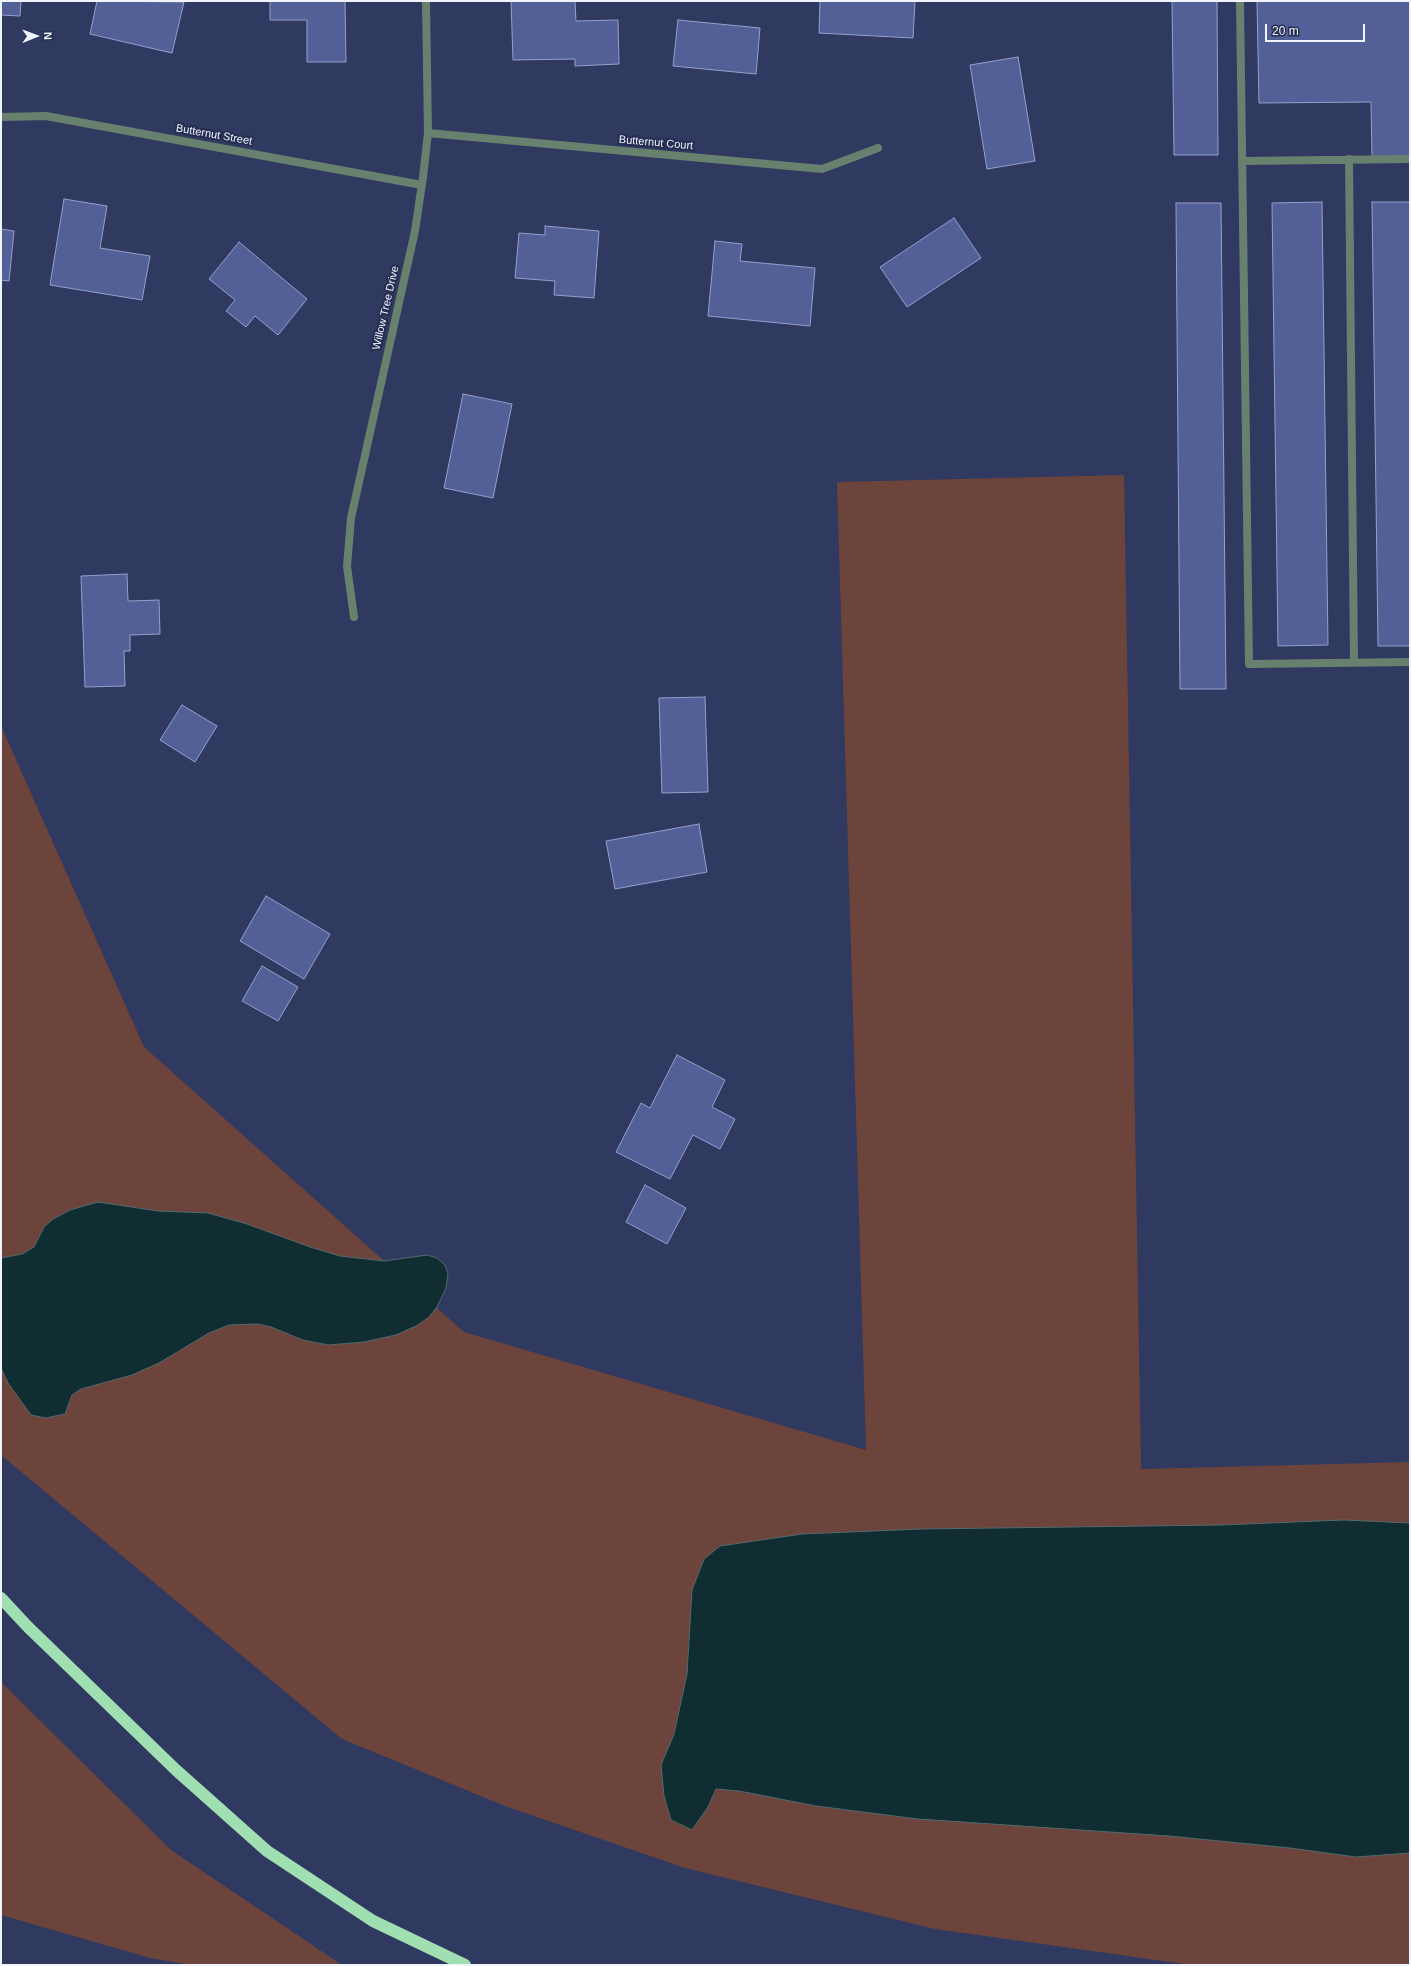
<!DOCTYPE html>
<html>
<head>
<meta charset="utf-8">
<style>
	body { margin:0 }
	#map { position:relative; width:1411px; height:1966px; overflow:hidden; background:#30395f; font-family:Arial,sans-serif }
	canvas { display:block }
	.frame { position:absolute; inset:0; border:2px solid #f1f4fd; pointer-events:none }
	.north { position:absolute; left:16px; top:16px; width:40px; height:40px; -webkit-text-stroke:3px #262e53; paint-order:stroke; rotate:89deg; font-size:11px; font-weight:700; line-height:16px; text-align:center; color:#f1f4fd }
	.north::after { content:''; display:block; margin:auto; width:14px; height:18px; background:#f1f4fd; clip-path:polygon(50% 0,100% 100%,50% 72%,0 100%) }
	.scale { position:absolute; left:1265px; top:24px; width:100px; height:18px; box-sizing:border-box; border:2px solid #f1f4fd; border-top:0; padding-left:5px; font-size:12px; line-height:14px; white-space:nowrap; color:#f1f4fd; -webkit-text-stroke:3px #262e53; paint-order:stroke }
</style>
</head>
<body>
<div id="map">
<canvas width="1411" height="1966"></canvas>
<div class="frame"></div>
<div class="north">N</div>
<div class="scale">20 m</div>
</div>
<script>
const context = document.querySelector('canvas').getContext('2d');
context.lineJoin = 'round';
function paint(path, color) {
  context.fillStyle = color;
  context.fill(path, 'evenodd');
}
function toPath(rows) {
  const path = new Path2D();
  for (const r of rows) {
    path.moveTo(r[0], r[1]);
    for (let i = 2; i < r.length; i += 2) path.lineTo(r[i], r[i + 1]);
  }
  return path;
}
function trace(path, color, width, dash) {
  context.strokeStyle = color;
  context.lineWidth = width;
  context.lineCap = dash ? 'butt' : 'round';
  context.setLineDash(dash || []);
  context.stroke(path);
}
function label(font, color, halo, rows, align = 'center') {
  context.font = font + ' Arial,sans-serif';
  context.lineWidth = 4;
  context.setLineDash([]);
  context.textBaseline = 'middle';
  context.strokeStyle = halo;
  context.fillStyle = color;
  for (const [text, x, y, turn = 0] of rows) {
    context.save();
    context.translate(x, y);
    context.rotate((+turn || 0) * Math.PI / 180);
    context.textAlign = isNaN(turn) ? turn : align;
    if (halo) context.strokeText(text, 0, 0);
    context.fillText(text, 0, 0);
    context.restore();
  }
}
const green = toPath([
	[1124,475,1141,1469,1410,1462,1410,1965,1192,1965,935,1929,685,1868,505,1806,342,1739,1,1455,1,726,144,1047,464,1332,866,1450,837,482],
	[1,1682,171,1850,342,1965,191,1965,150,1958,1,1915]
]);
const water = toPath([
	[98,1202,158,1211,208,1213,247,1224,310,1247,340,1256,384,1261,427,1255,437,1258,445,1265,448,1274,446,1288,437,1307,428,1318,416,1326,396,1335,364,1342,328,1345,303,1340,271,1327,258,1324,229,1325,209,1333,159,1363,132,1375,81,1389,72,1395,65,1414,46,1418,31,1415,8,1383,1,1368,1,1258,22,1254,34,1247,44,1227,53,1219,70,1210,98,1202],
	[1344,1520,1410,1523,1410,1853,1356,1857,1290,1848,1169,1836,918,1819,816,1806,739,1791,716,1789,708,1807,692,1830,671,1820,664,1796,661,1765,674,1734,687,1674,692,1590,704,1559,720,1546,802,1534,920,1529,1220,1525,1344,1520]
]);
const building = toPath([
	[1,1,21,1,20,16,1,15,1,1],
	[97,1,184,2,172,53,90,34,97,1],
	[270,1,345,1,346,62,307,62,307,20,270,20,270,1],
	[511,1,575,1,576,21,618,20,619,64,575,66,575,59,513,60,511,1],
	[820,1,915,1,913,38,819,33,820,1],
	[1172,1,1217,1,1218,155,1174,155,1172,1],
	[1257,1,1410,1,1410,156,1372,157,1371,102,1259,103,1257,1],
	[678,20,760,28,756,74,673,66,678,20],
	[1018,57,1035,161,987,169,970,65,1018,57],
	[64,199,107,206,100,248,150,256,142,300,50,285,64,199],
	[1322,202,1328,645,1278,646,1272,203,1322,202],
	[1372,202,1410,202,1410,646,1378,646,1372,202],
	[1176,203,1221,203,1226,689,1180,689,1176,203],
	[954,218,981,258,907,307,880,267,954,218],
	[545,226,599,231,594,298,554,295,555,281,515,278,519,233,545,235,545,226],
	[1,229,14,231,9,281,1,280,1,229],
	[715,241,742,244,740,261,815,268,810,326,708,316,715,241],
	[239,242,307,299,278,335,255,316,246,327,226,311,235,300,209,279,239,242],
	[463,394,512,404,493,498,444,488,463,394],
	[127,574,128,601,159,600,160,634,130,635,130,651,124,651,125,686,85,687,81,576,127,574],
	[705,697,708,792,662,793,659,698,705,697],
	[182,705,217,726,195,762,160,740,182,705],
	[699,824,707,872,615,889,606,841,699,824],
	[266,896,330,934,304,979,240,941,266,896],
	[262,966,298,987,278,1021,242,1001,262,966],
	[677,1055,725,1080,712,1107,735,1119,720,1149,693,1135,670,1179,616,1152,641,1103,650,1108,677,1055],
	[645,1185,686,1208,667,1244,626,1222,645,1185]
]);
const lane = toPath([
	[1240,1,1249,664,1410,662],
	[1349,159,1354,663],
	[1242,161,1410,159]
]);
const street = toPath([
	[1,117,46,116,422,185],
	[428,133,822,169,878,148],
	[354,617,347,566,351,518,415,231,423,177,428,133,426,1]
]);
const highway = toPath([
	[1,1598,28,1627,176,1770,267,1851,373,1921,465,1965]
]);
const streetNames = [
	["Butternut Street",214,135,10],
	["Butternut Court",656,143,5],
	["Willow Tree Drive",386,308,-77]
];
paint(green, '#6c443b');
paint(water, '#102d32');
trace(water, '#54696f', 1);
paint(building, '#536097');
trace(building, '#94a1cd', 1);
trace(lane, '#68816e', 8);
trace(street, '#68816e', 8);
trace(highway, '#a0dfb1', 12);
label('11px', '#f1f4fd', '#262e53', streetNames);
</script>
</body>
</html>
